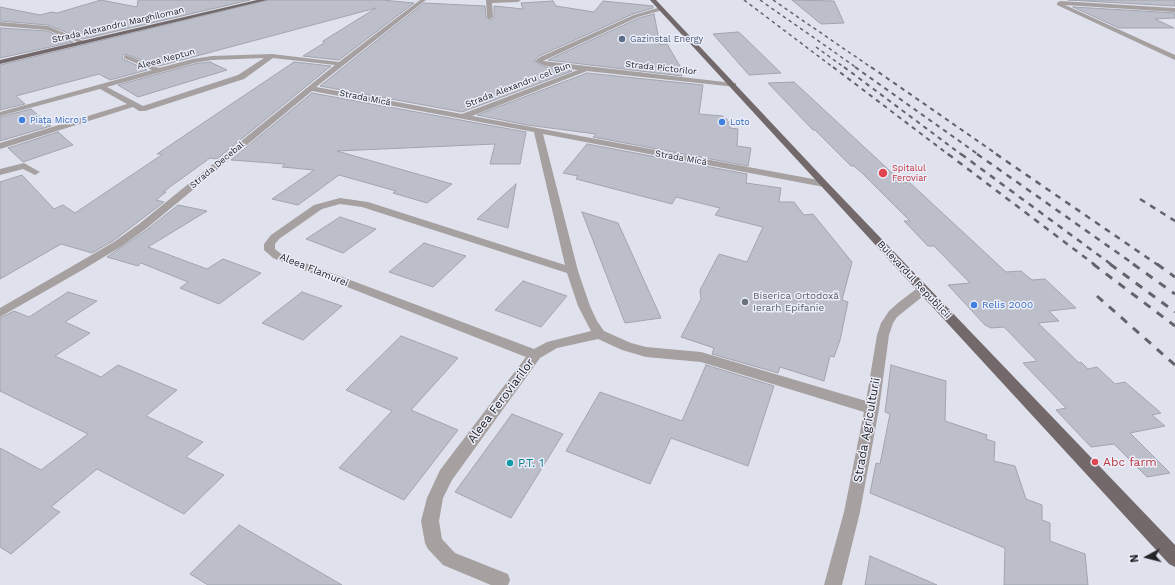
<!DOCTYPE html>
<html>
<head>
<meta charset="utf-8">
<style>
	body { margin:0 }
	#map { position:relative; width:1175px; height:585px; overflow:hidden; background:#dfe1ec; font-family:"Work Sans",sans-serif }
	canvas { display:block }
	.north { position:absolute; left:1127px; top:537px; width:40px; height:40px; -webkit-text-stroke:3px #eceef9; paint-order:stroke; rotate:263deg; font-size:11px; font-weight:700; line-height:16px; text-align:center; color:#242529 }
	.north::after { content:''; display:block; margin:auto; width:14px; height:18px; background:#242529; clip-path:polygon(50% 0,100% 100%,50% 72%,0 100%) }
</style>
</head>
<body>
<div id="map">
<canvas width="1175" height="585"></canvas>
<div class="north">N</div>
</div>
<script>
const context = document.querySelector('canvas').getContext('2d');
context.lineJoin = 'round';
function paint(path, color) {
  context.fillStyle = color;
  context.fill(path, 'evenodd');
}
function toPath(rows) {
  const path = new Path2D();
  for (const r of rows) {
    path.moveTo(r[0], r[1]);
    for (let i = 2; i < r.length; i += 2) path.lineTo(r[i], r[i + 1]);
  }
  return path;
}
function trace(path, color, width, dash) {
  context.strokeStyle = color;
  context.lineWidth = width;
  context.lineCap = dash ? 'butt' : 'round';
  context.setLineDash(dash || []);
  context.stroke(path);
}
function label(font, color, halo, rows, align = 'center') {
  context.font = font + ' "Work Sans",sans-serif';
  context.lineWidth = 3;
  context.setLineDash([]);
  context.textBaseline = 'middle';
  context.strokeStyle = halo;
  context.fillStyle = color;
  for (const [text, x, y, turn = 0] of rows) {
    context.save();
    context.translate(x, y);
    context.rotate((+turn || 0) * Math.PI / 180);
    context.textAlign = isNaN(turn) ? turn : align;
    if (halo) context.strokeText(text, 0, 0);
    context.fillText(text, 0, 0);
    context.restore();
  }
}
const building = toPath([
	[101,0,137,7,138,0,250,0,83,39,48,25,0,21,0,7,40,15,52,12,57,13,101,0],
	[268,0,382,0,414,3,339,60,303,56,324,43,323,41,376,8,159,66,125,54,122,56,123,59,147,70,110,80,99,74,16,96,25,104,0,110,0,65,268,0],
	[792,0,834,1,844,23,821,24,792,0],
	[1068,0,1175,0,1175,6,1068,0],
	[553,1,556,6,594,12,603,1,653,6,653,8,633,14,539,56,534,61,545,67,572,71,462,112,320,86,424,3,485,6,486,17,491,20,494,17,494,6,523,9,521,3,553,1],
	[1073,7,1175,13,1175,18,1155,19,1174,28,1119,28,1073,7],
	[654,14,660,45,667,44,681,68,682,76,548,60,639,18,654,14],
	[0,28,47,31,73,42,0,58,0,28],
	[738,32,742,35,781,73,749,75,713,34,738,32],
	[210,62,227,70,138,97,118,85,194,64,210,62],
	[294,62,331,66,217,159,210,158,163,192,166,192,156,200,164,202,113,241,92,253,61,244,0,279,0,182,22,175,54,209,63,205,75,213,163,154,157,154,294,62],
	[587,73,703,85,699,114,723,116,723,119,727,119,727,122,731,122,730,128,738,129,737,146,751,148,748,166,593,137,596,134,527,125,477,115,587,73],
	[794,82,903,183,909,182,1006,272,1021,271,1032,280,1045,279,1076,308,1049,311,1059,321,1038,323,1079,363,1081,362,1088,369,1097,367,1115,384,1125,382,1161,413,1152,415,1165,426,1130,433,1170,473,1147,477,1114,444,1091,447,1056,410,1066,408,1023,363,1037,361,1004,327,991,328,985,325,948,285,970,283,934,246,928,246,904,221,910,221,863,174,854,166,851,166,815,130,813,130,768,83,794,82],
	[312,93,526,132,520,164,490,164,495,144,337,151,452,184,427,203,393,193,396,191,339,175,298,205,272,199,314,170,282,167,285,164,231,160,312,93],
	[31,109,51,126,0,141,0,117,31,109],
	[58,132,73,145,23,162,8,148,58,132],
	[587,144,747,174,746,183,781,188,779,202,794,202,804,215,813,214,852,262,842,300,848,302,840,340,834,357,830,356,824,381,780,367,778,373,712,354,714,348,681,337,701,299,700,290,719,254,747,262,763,227,715,215,720,208,676,197,672,204,576,179,578,176,563,173,587,144],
	[516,184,508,228,477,219,516,184],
	[178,205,207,211,148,247,207,269,223,259,261,273,219,304,180,288,188,282,141,263,138,266,107,257,148,229,178,205],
	[582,212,618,223,661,318,625,323,582,212],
	[340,217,376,229,343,253,306,239,340,217],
	[424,243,466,256,433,287,389,272,424,243],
	[523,281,567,296,541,327,495,310,523,281],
	[68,292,97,301,65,322,90,333,55,356,101,377,118,365,177,390,146,416,203,442,186,457,224,475,184,514,97,469,51,507,60,512,11,554,0,547,0,448,41,470,88,434,0,391,0,318,14,311,29,317,68,292],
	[302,292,342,306,303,340,262,323,302,292],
	[401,336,458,358,411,410,458,430,404,500,339,468,392,411,346,390,401,336],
	[706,365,774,386,748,466,671,438,650,484,566,451,600,392,682,421,706,365],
	[891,365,946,381,945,421,987,435,986,439,995,442,994,461,1015,466,1026,499,1042,505,1042,520,1050,523,1050,541,1085,554,1088,585,1004,585,1005,548,870,493,876,463,880,464,890,414,885,412,891,365],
	[512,414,563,434,511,518,455,492,512,414],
	[239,525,342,585,208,585,190,574,239,525],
	[870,556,937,585,865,585,870,556]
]);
const minor = toPath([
	[420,0,426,0,316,87,462,114,578,70,545,66,535,61,540,57,634,15,661,7,663,8,663,10,638,17,543,61,733,83,736,83,736,87,587,71,472,116,824,181,829,184,824,187,543,134,578,271,590,306,597,321,604,331,631,343,646,347,701,352,866,401,877,335,881,323,889,311,899,302,919,287,927,287,929,290,927,293,897,317,893,323,889,335,879,409,860,512,842,585,824,585,844,512,864,412,701,362,646,357,622,350,598,339,557,348,540,358,452,480,443,498,439,521,442,539,455,553,508,574,510,580,508,585,491,585,443,565,428,549,425,543,421,521,427,498,440,470,526,357,273,258,264,250,264,244,271,235,314,205,340,198,368,202,565,265,534,132,312,91,147,228,122,246,84,269,0,317,0,308,114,242,139,224,335,65,273,58,244,79,145,111,139,111,133,107,0,149,0,143,127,104,100,89,0,116,0,112,152,70,124,58,124,56,126,55,159,68,193,59,212,56,272,54,339,62,420,0],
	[264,58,238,75,143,106,107,87,194,63,212,60,264,58],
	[340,204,362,207,567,273,578,306,591,331,547,342,534,349,281,254,275,249,275,244,279,239,322,209,340,204],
	[486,0,521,0,518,2,492,3,493,17,490,19,487,17,486,0],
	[1060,1,1175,8,1175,12,1065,5,1175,55,1175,60,1057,5,1057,3,1060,1],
	[0,22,48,26,88,43,83,44,47,30,0,26,0,22],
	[24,163,40,172,35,175,23,169,0,175,0,169,24,163]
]);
const major = toPath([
	[257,0,267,0,0,64,0,60,257,0],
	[650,0,656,0,827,182,1175,545,1175,567,1169,564,650,0]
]);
const railFar3 = toPath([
	[744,0,834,68],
	[760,0,857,68],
	[773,0,872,68],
	[816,47,845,68]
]);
const railFar2 = toPath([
	[833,67,949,155],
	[844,67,962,155],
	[855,67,979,155],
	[871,67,998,155]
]);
const railFar1 = toPath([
	[948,154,1095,265],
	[961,154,1112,265],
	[977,154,1135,265],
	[996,154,1158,265],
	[1140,199,1175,221]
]);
const rail = toPath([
	[1093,264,1175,326],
	[1110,264,1175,312],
	[1133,264,1175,294],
	[1157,264,1175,277],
	[1097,296,1175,365]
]);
const markers = [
	[622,39,4,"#5c6f8a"],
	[22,120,4,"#3f7fe0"],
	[722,122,4,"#3f7fe0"],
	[883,173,5,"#e0444e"],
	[745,302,4,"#6b7280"],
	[974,305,4,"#3f7fe0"],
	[1095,462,4,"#e0444e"],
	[510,463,4,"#0f9aa8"]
];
const farStreetnames = [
	["Strada Alexandru Marghiloman",118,25,-13],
	["Aleea Neptun",166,59,-15],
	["Strada Pictorilor",661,68,6],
	["Strada Alexandru cel Bun",518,85,-21],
	["Strada Mică",365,98,11],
	["Strada Mică",681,158,10],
	["Strada Decebal",217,165,-40]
];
const farServicenames = [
	["Gazinstal Energy",630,39]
];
const farShopnames = [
	["Piața Micro 5",30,120],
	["Loto",730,122]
];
const farHealthnames = [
	["Spitalul",892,168],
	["Feroviar",892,178]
];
const streetNames = [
	["Aleea Flamurei",314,270,22],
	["Bulevardul Republicii",914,280,47]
];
const worshipNames = [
	["Biserica Ortodoxă",753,296],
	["Ierarh Epifanie",753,308]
];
const shopNames = [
	["Relis 2000",982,305]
];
const nearStreetnames = [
	["Aleea Feroviarilor",501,401,-53],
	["Strada Agriculturii",867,430,-80]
];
const nearHealthnames = [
	["Abc farm",1103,462]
];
const nearCulturenames = [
	["P.T. 1",518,463]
];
paint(building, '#bcbfc9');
trace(building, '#a1a4ae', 1);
paint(minor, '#a6a0a0');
paint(major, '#73696a');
trace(railFar3, '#63646a', 1.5, [3.5, 3.5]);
trace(railFar2, '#63646a', 2, [4.5, 4.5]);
trace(railFar1, '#63646a', 2.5, [6, 6]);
trace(rail, '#63646a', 3, [8, 8]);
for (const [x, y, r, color] of markers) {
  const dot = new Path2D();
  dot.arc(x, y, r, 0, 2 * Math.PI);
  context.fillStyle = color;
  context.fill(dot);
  trace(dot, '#eceef9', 1.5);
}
label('9px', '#242529', '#eceef9', farStreetnames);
label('9px', '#4e5e75', '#eceef9', farServicenames, 'left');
label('9px', '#366cbe', '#eceef9', farShopnames, 'left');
label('9px', '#be3a42', '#eceef9', farHealthnames, 'left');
label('10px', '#242529', '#eceef9', streetNames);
label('10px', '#5b616d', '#eceef9', worshipNames, 'left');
label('10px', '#366cbe', '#eceef9', shopNames, 'left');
label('12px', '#242529', '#eceef9', nearStreetnames);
label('12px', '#be3a42', '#eceef9', nearHealthnames, 'left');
label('12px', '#0d838f', '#eceef9', nearCulturenames, 'left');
</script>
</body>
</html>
